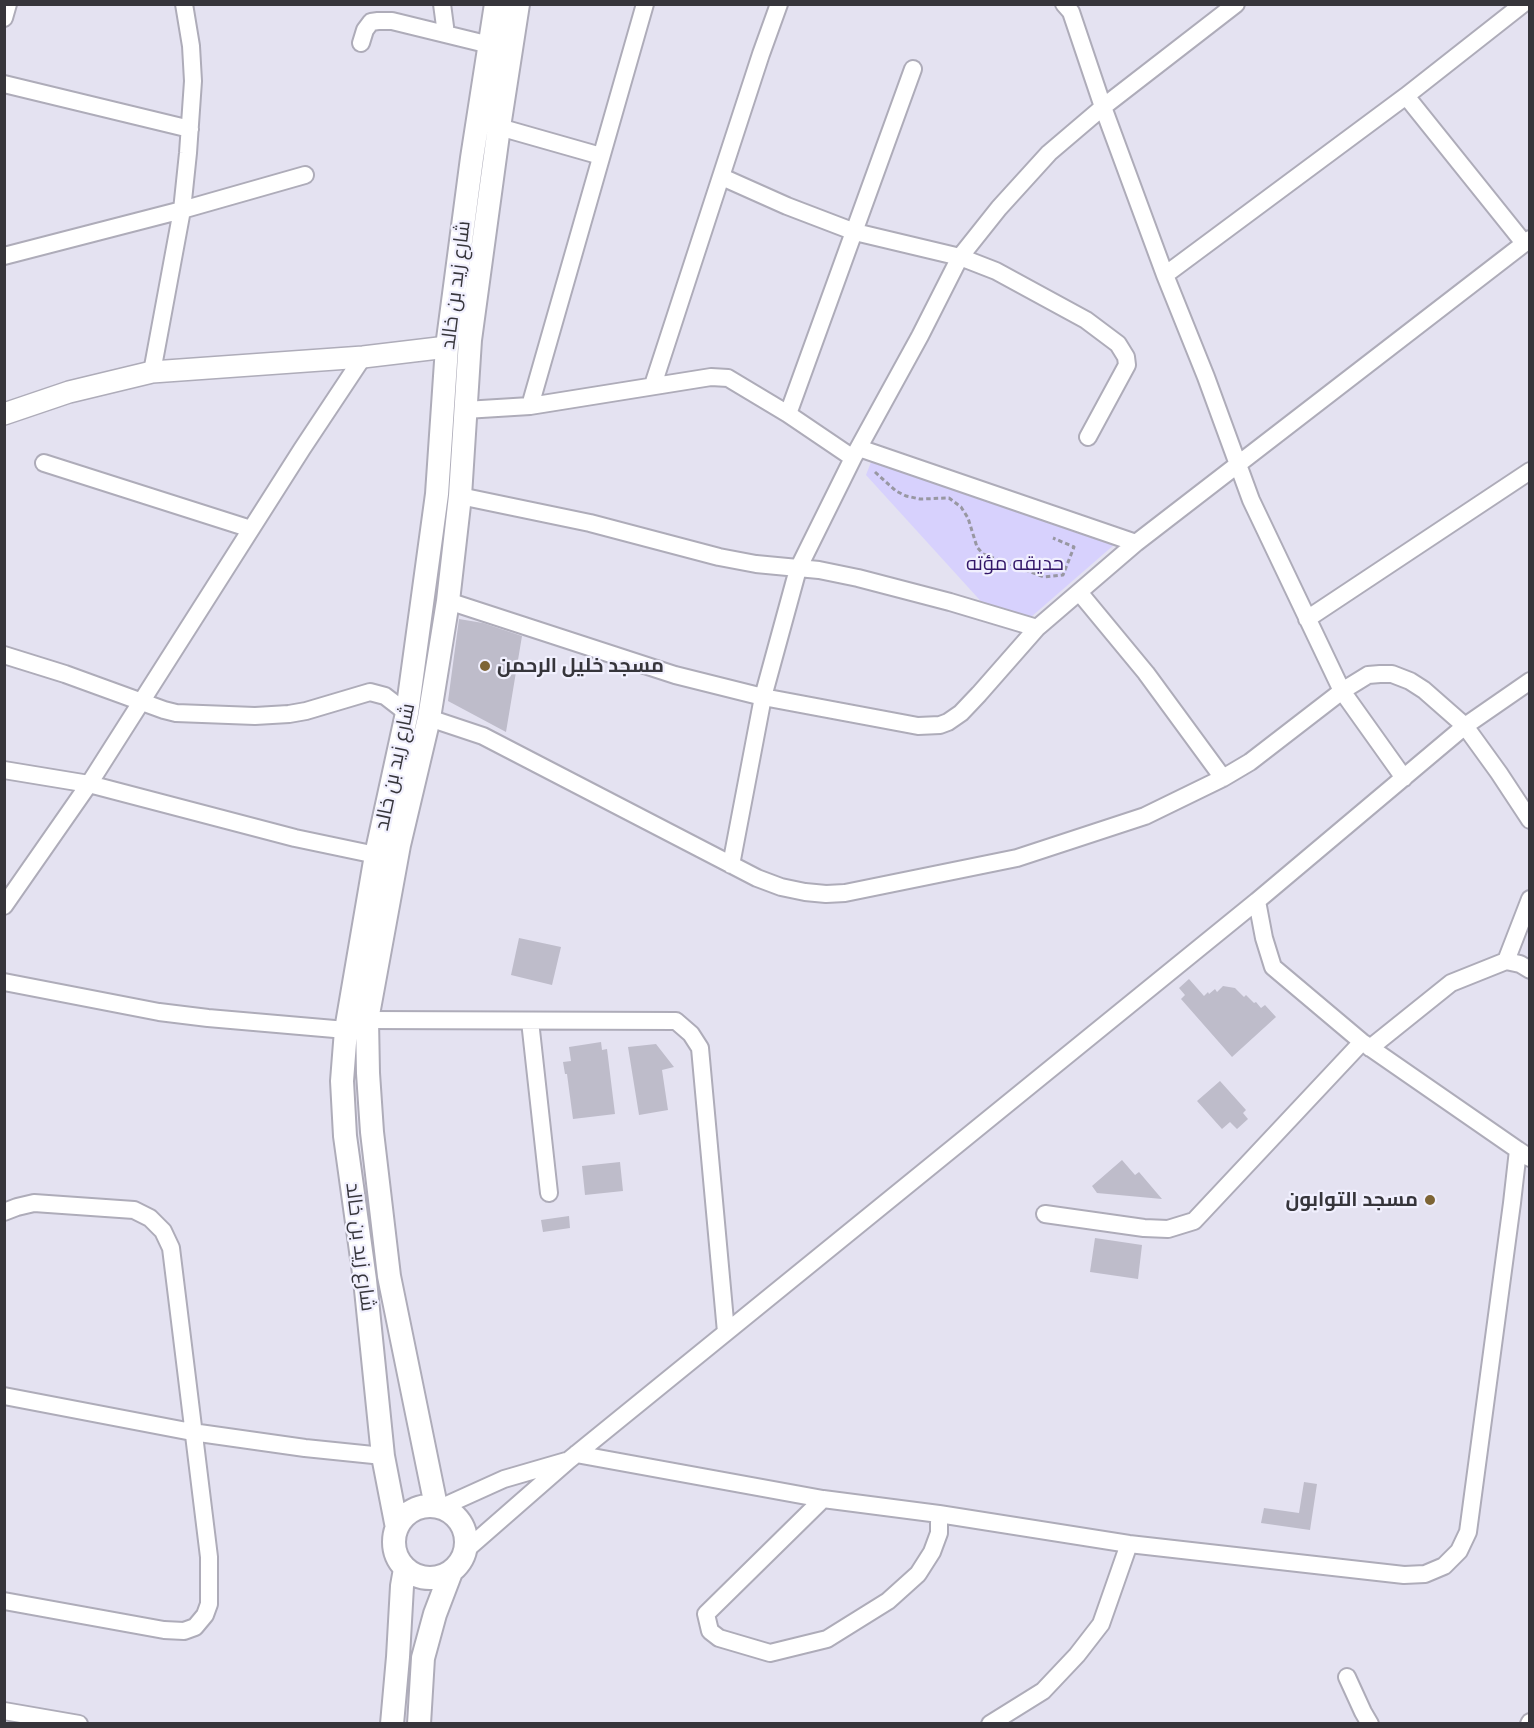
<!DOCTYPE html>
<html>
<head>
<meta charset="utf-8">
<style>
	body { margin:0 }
	#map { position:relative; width:1534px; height:1728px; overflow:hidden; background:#e4e2f1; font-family:Raleway,sans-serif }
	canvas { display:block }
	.frame { position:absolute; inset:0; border:6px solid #36353b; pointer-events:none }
</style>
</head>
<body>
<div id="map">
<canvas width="1534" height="1728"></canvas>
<div class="frame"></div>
</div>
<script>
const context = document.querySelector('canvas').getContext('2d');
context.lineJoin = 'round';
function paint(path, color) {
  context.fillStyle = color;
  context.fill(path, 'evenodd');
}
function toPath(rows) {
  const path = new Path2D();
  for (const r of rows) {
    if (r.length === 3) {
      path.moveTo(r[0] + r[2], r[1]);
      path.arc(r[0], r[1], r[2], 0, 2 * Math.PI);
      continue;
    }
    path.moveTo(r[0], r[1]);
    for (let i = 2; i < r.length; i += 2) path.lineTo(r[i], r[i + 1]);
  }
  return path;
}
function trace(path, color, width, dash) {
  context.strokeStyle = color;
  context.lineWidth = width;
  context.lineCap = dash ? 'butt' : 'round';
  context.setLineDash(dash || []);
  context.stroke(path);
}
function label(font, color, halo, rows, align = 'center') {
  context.font = font + ' Raleway,Cairo,sans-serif';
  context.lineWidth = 4.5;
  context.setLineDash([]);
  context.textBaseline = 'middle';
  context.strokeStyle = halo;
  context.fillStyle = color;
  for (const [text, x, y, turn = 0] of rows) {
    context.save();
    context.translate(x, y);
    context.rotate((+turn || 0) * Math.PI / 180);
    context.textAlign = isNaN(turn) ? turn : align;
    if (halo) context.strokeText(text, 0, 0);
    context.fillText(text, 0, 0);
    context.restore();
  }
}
const green = toPath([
	[871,462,1115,544,1031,617,1021,618,987,608,866,475]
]);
const building = toPath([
	[459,619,483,623,522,636,506,732,448,701],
	[519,938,561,947,552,985,511,975],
	[1189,979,1204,996,1208,992,1209,994,1215,989,1217,992,1223,986,1235,988,1244,997,1246,995,1254,1003,1256,1002,1261,1008,1265,1005,1276,1017,1232,1057,1181,999,1185,995,1179,988],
	[601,1042,602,1050,607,1049,615,1114,573,1119,567,1074,565,1074,563,1062,571,1061,569,1047],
	[656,1044,674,1067,662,1070,668,1110,639,1115,628,1047],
	[1220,1081,1246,1110,1243,1113,1248,1119,1237,1129,1230,1122,1222,1129,1197,1101],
	[1122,1160,1135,1175,1139,1172,1162,1199,1097,1193,1092,1186],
	[620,1162,623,1191,585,1195,582,1166],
	[569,1216,570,1228,543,1232,541,1220],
	[1095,1238,1142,1245,1138,1279,1090,1272],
	[1304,1482,1317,1484,1310,1530,1261,1523,1264,1508,1299,1513]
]);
const path = toPath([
	[875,472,896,491,906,496,920,499,949,498,961,507,968,518,977,547,983,554,1044,577,1063,575,1074,547,1053,538]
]);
const minor = toPath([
	[442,4,446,34],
	[1064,4,1071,12,1103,107,1165,275,1206,377,1251,500,1342,691,1404,778],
	[4,18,8,4],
	[361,43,365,30,371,22,378,21,392,21,490,45],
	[4,84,190,129],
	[1406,96,1524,243],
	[499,127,601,156],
	[722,177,787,206,855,232,960,257,996,271,1086,320,1118,344,1126,357,1127,365,1088,437],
	[4,256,182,210,305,175],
	[1165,275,1406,96,1523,4],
	[152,372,182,210,188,153,193,81,191,46,184,4],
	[653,385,761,54,779,4],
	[530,406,645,4],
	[465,410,530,406,711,377,728,378,788,414,853,458],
	[788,414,913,69],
	[859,448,1136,543],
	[44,463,251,529],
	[460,496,590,523,719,557,756,564,819,570,858,578,950,602,1037,628],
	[1079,592,1146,673,1223,778],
	[448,601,675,675,763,697,918,726,940,725,948,722,961,713,979,694,1037,628,1136,543,1530,239],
	[1307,619,1530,471],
	[4,655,65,674,164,710,176,713,255,716,289,714,306,711,370,692,385,696,407,713],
	[429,718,483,736,757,878,781,887,805,892,826,894,845,893,1017,858,1145,816,1223,778,1250,762,1342,691,1368,675,1380,674,1392,674,1410,681,1424,690,1465,726,1499,773,1530,820],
	[4,770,89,784,295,838,376,855],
	[731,865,763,697,798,569,853,458,920,336,960,257,999,208,1049,153,1103,107,1236,4],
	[4,906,89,784,302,449,363,357],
	[1506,961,1530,899],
	[4,982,159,1012,208,1018,346,1030],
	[367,1020,676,1021,691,1034,700,1048,726,1332],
	[530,1021,549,1193],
	[1370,1048,1451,983,1506,961,1520,964,1530,970],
	[1518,1150,1362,1042,1273,967,1264,938,1257,901,1465,726,1530,681],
	[4,1212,17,1207,34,1203,134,1210,150,1218,163,1231,171,1248,209,1557,209,1604,205,1615,195,1627,184,1631,164,1630,4,1601],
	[1045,1214,1144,1228,1168,1229,1194,1221,1362,1042],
	[4,1396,192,1432,305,1448,383,1456],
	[576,1454,823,1499,939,1514,1129,1544,1404,1575,1425,1574,1444,1566,1459,1551,1468,1532,1512,1203,1518,1150,1530,1158],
	[823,1499,706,1614,710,1631,719,1638,770,1653,827,1639,888,1601,918,1574,932,1552,939,1533,939,1514],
	[442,1507,504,1479,566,1461],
	[466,1550,569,1460,1257,901],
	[1347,1677,1363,1712,1370,1724],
	[4,1711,79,1724],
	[990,1724,1043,1691,1077,1655,1101,1624,1129,1544],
	[1529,1724,1530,1722]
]);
const tertiary = toPath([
	[4,414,69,392,152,372,363,357,447,347]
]);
const secondary = toPath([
	[430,1542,36],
	[436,1506,389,1276,372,1132,368,1073,367,1020,399,845,429,718,448,601,460,496,470,340,499,127,518,4],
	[397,1528,383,1456,365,1280,345,1136,342,1081,346,1030,376,855,407,713,437,494,447,347,472,158,496,4],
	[392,1724,398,1657,402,1586,405,1569],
	[419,1724,423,1658,435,1614,451,1572]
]);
const markers = [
	[485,666,6,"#7d6435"],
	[1430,1200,6,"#7d6435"]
];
const streetNames = [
	["شارع زيد بن خالد",456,285,-83],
	["شارع زيد بن خالد",395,767,-78],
	["شارع زيد بن خالد",360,1247,83]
];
const parkNames = [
	["حديقه مؤته",1015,564]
];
const poiNames = [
	["مسجد خليل الرحمن",497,666],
	["مسجد التوابون",1418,1200,"right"]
];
paint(green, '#d7d1fd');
paint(building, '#bebcca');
trace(minor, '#aeacb9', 20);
trace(tertiary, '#aeacb9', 24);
trace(secondary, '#aeacb9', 26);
trace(path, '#9897a2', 3, [4.5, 3]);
trace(minor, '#fff', 16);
trace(tertiary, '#fff', 21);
trace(secondary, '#fff', 22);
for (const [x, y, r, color] of markers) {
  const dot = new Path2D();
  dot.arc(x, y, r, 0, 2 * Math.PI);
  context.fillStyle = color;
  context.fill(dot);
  trace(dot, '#f1f0fe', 2);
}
label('20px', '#36353b', '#f1f0fe', streetNames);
label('20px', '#321668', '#f1f0fe', parkNames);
label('bold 20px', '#36353b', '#f1f0fe', poiNames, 'left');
</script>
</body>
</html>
